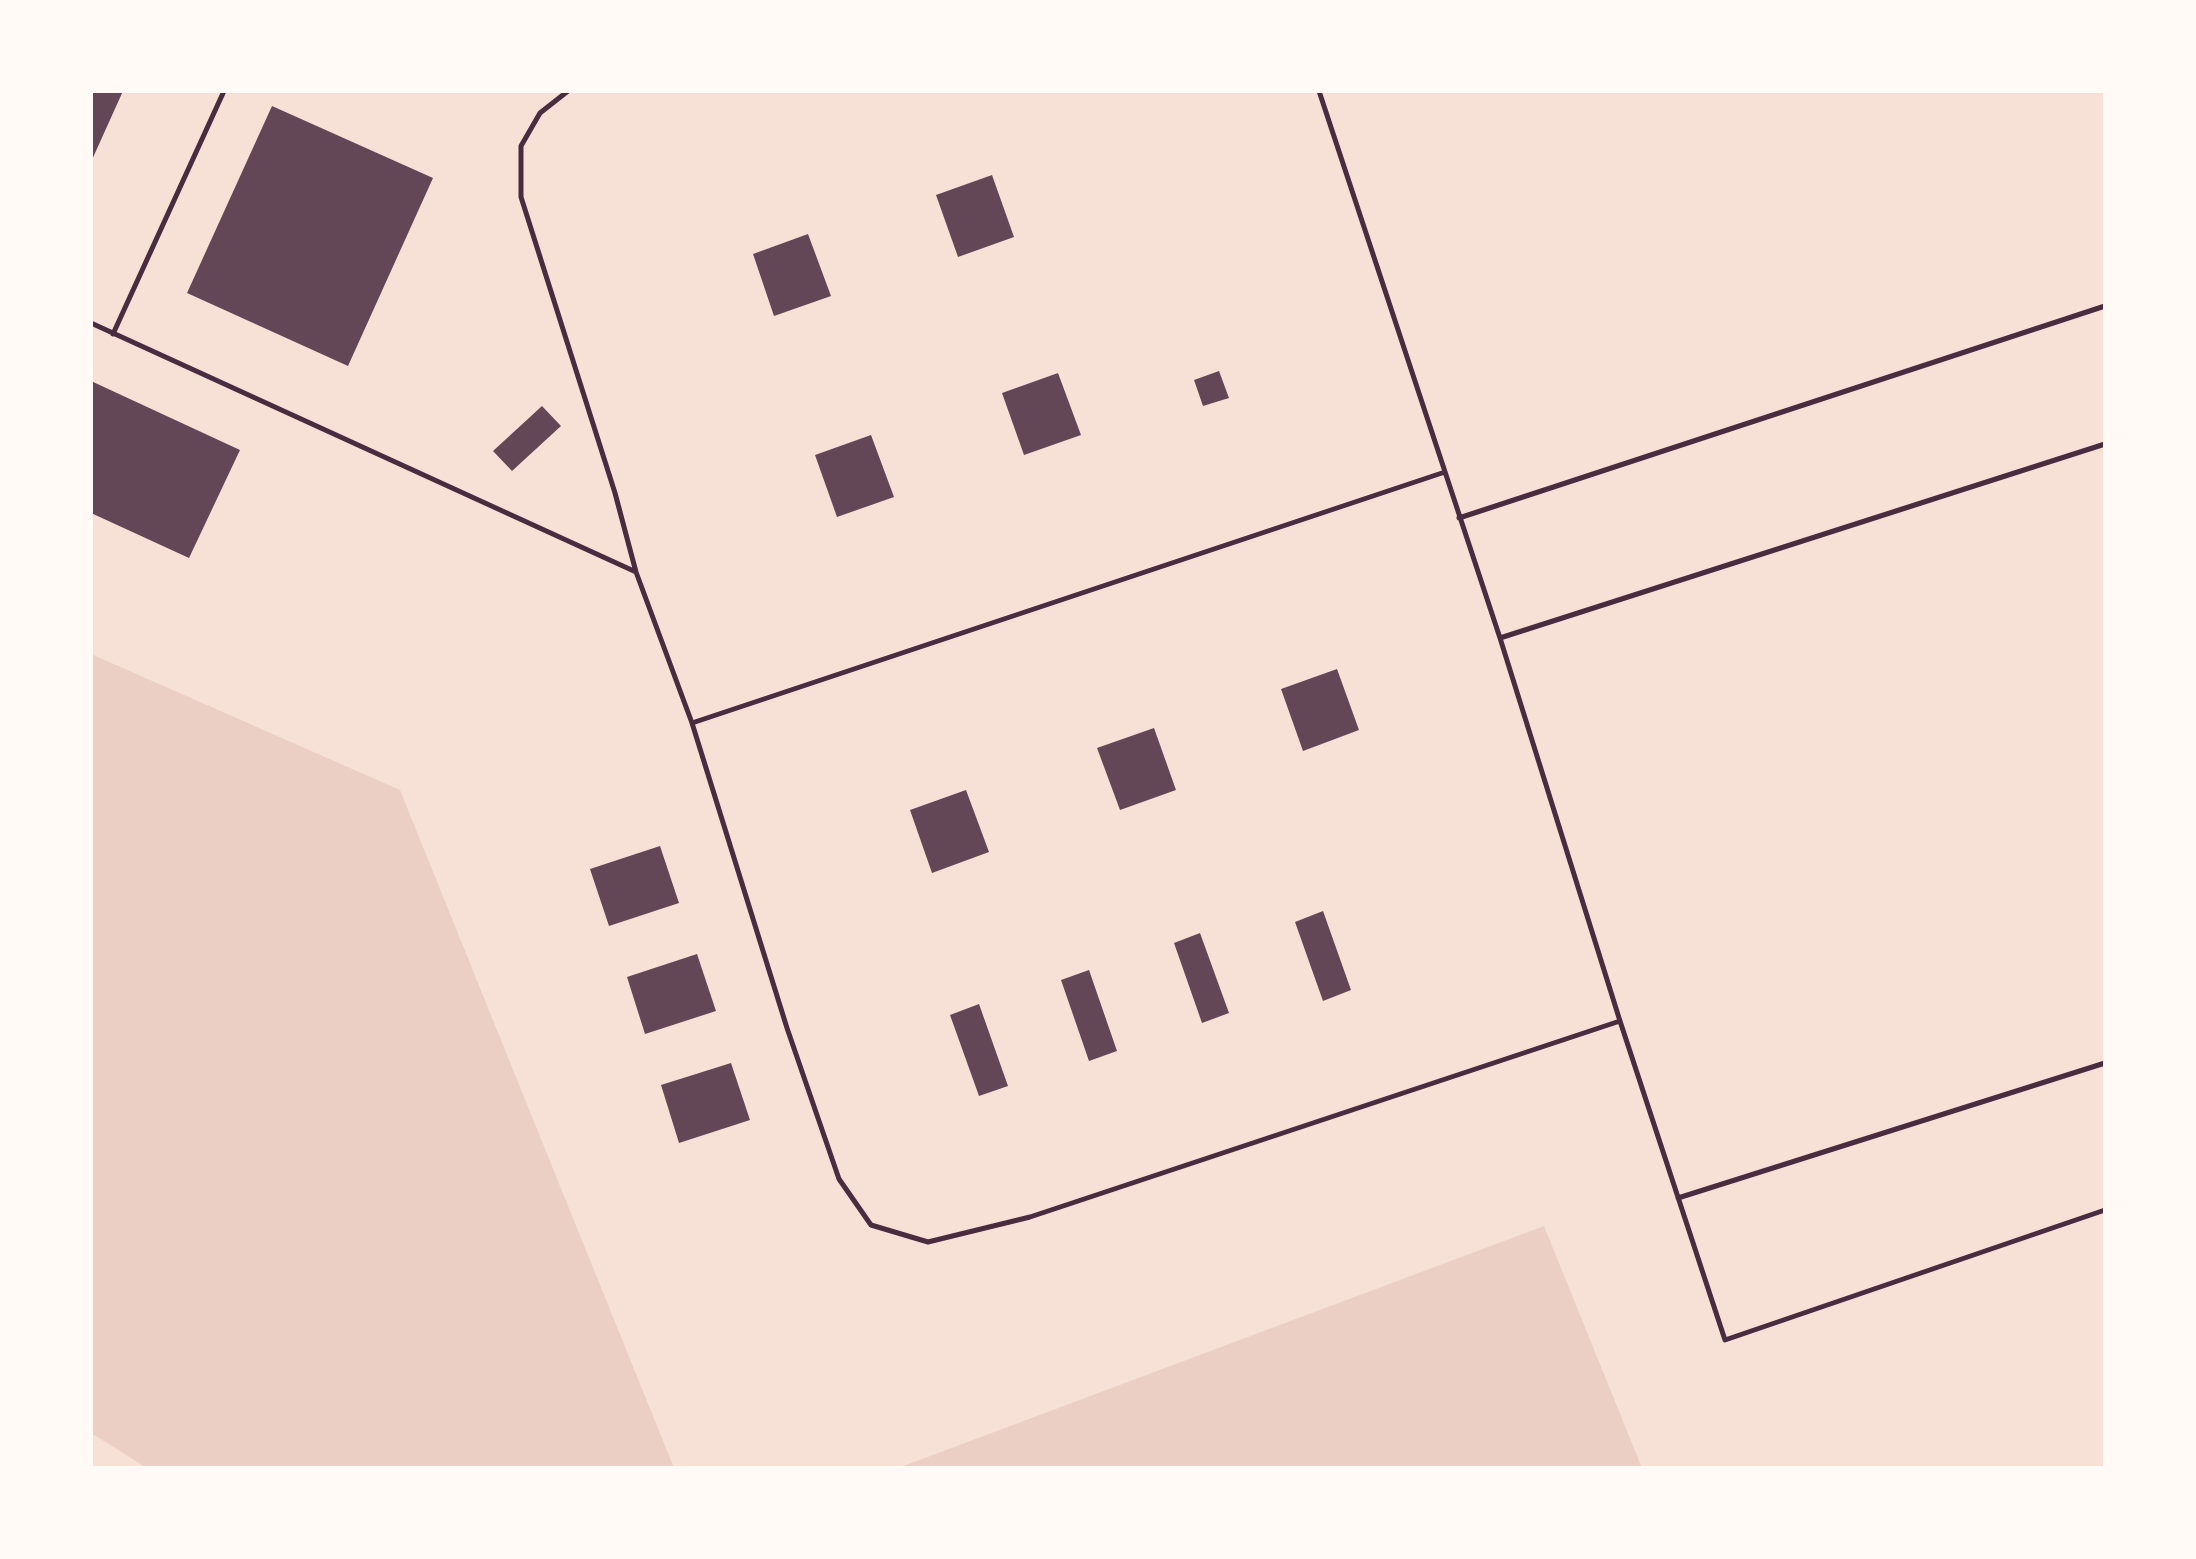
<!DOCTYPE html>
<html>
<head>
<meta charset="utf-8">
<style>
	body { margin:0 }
	#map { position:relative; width:2196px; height:1559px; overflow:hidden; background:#f7e1d7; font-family:"Source Sans 3",sans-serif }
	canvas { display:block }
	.frame { position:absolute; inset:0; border:93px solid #fffaf5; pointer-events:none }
</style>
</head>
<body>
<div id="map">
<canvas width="2196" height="1559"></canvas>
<div class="frame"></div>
</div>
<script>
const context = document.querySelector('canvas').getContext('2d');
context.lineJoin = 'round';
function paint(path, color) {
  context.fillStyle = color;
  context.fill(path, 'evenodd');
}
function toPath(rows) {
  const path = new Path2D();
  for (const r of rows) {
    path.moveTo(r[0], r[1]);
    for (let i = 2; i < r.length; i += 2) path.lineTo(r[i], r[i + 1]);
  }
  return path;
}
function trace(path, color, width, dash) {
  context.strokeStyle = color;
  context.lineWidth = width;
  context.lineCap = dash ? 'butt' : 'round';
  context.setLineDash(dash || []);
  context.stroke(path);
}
const green = toPath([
	[91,654,400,790,674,1468,147,1468,91,1433],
	[1544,1226,1642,1468,898,1468]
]);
const building = toPath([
	[91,91,123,91,91,162],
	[272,106,433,178,348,366,187,293],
	[992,175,1014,237,958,257,936,195],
	[808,234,831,296,774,316,753,254],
	[1219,371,1229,398,1203,406,1194,380],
	[1058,373,1081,435,1024,455,1002,393],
	[91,381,240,450,189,558,91,513],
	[542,406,561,426,512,471,493,451],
	[871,435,894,497,837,517,815,455],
	[1337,669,1359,730,1303,751,1281,689],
	[1154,728,1176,790,1120,810,1097,748],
	[966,790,989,852,932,873,910,810],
	[660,846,679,903,609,926,590,869],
	[1323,911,1351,990,1323,1001,1295,922],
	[1200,933,1229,1013,1202,1023,1174,943],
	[697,954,716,1011,645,1034,627,977],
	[1089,970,1117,1051,1089,1061,1061,980],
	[979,1004,1008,1086,979,1096,950,1015],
	[731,1063,750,1120,679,1143,661,1085]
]);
const service = toPath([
	[568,91,540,113,521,146,521,197,615,493,636,572],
	[1319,91,1500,638,1620,1021,1725,1340,2105,1210],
	[91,323,636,572,692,723,787,1028,839,1179,871,1225,928,1242,1030,1217,1620,1021],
	[113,334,224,91],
	[1459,518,2105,306],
	[1500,638,2105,444],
	[692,723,1445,472],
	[1678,1198,2105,1063]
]);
paint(green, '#ebcfc5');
paint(building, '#644757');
trace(service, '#4a2c40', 5);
</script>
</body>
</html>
